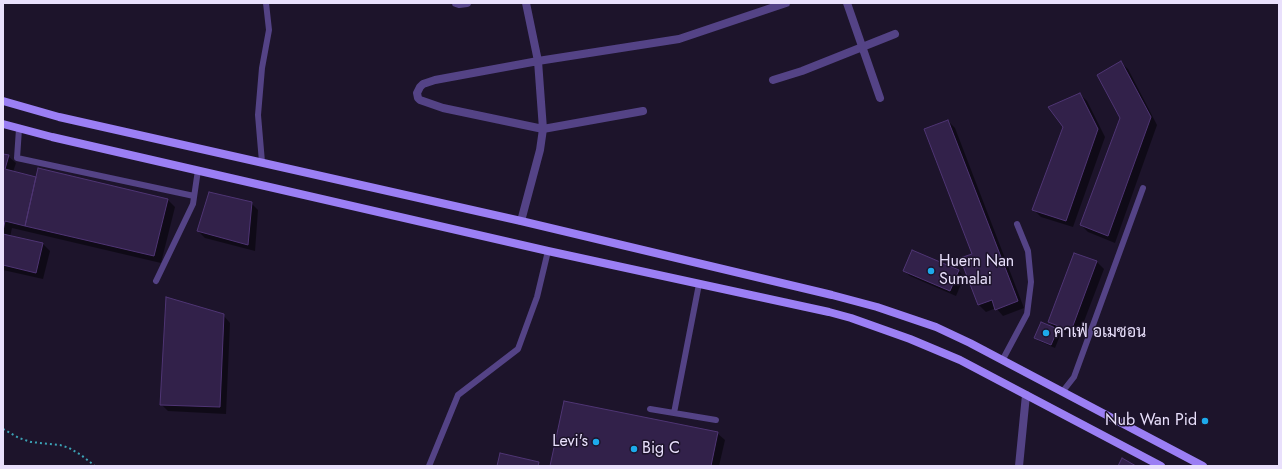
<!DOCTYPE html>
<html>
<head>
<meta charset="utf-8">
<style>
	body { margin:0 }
	#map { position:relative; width:1282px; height:469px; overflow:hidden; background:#1d142b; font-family:Jost,sans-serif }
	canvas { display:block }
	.frame { position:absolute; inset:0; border:4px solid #e9e0fc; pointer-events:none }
</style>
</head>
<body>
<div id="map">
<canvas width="1282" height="469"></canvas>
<div class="frame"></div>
</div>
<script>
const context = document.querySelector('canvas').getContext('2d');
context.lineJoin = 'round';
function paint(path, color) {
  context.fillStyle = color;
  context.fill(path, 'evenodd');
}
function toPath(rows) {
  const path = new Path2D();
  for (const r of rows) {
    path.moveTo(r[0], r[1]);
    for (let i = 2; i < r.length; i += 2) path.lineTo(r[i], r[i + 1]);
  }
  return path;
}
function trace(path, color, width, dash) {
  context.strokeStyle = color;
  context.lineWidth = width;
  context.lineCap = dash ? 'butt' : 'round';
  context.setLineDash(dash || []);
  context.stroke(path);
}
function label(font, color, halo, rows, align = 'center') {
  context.font = font + ' Jost,Sarabun,sans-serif';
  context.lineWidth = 3;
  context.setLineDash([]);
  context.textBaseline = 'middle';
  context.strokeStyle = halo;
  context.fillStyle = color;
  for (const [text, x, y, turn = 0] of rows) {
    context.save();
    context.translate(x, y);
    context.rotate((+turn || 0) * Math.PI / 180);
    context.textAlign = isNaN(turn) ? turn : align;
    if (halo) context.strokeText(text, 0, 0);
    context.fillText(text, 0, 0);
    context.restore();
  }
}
const shadow = toPath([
	[1120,62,1128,69,1157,125,1115,243,1088,232,1081,225,1121,118],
	[1080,94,1087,101,1105,137,1073,227,1041,217,1034,210],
	[948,121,955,128,1024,308,1003,316,996,308,986,312,979,305,962,259,974,254],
	[3,155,8,156,16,163,13,172,37,178,168,200,175,207,161,263,12,228,10,237,43,244,50,251,43,279,3,270],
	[251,203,258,210,255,251,205,238,198,231],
	[912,252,959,271,964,277,956,296,910,276,904,271],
	[1075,254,1097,262,1104,269,1078,337,1058,330,1061,333,1055,348,1039,341,1035,338,1056,329,1049,322],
	[223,315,230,323,226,414,168,411,161,404],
	[717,433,725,440,719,466,551,466]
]);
const building = toPath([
	[1121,61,1151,117,1108,236,1080,225,1120,118,1097,75,1121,61],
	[1080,93,1098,129,1066,221,1032,210,1063,127,1048,107,1080,93],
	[948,120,1018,301,995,310,992,300,978,305,960,258,972,254,924,129,948,120],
	[3,154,9,155,5,169,36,177,25,226,5,221,3,231,3,154],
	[38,168,168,199,154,256,25,226,38,168],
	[209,192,252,202,248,245,197,231,209,192],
	[3,234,43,243,36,273,3,265,3,234],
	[912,250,959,270,950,291,903,271,912,250],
	[1074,253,1097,261,1071,331,1048,322,1074,253],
	[166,297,224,314,220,407,160,405,166,297],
	[1041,322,1058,329,1051,345,1034,338,1041,322],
	[564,401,718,432,711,466,550,466,564,401],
	[500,453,539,462,538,466,497,466,500,453],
	[1122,458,1136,466,1118,466,1122,458]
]);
const path = toPath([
	[3,429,19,438,31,442,60,445,69,448,81,455,95,466]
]);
const service = toPath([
	[19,129,17,158,194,196],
	[262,162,258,115,262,68,269,30,266,3],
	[156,281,193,204,198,170],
	[1003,359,1027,314,1031,282,1028,251,1017,224],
	[1063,391,1074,377,1143,188],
	[650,409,716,420],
	[674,413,699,284],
	[429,466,458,395,518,349,537,297,548,251]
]);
const minor = toPath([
	[456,3,459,4,467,3],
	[847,3,880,98],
	[773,80,802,71,895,34],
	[643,111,543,129,443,108,420,100,418,98,417,93,420,87,423,84,435,80,538,61,679,39,786,3],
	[521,221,540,150,543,129,538,61,526,3],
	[1019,466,1026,395]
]);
const secondary = toPath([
	[3,101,59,117,521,221,832,295,877,307,936,327,970,343,1203,466],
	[3,124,52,137,548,251,829,312,851,318,910,339,960,360,1161,466]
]);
const markers = [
	[931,271,4,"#1daaec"],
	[1046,333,4,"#1daaec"],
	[1205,421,4,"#1daaec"],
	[596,442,4,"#1daaec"],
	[634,449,4,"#1daaec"]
];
const poiNames = [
	["Huern Nan",939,262],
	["Sumalai",939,280],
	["คาเฟ่ อเมซอน",1054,333],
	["Nub Wan Pid",1197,421,"right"],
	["Levi's",588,442,"right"],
	["Big C",642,449]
];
paint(shadow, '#0007');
paint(building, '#32214a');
trace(building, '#4f3574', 1);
trace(path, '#3ca2b5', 2, [2, 3]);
trace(service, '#544386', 6);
trace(minor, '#544386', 8);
trace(secondary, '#9b7ff4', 8);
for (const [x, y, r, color] of markers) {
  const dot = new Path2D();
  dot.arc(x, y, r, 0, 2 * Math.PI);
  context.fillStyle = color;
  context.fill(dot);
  trace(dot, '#1d142b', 1.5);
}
label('16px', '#e9e0fc', '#1d142b', poiNames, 'left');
</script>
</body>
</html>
